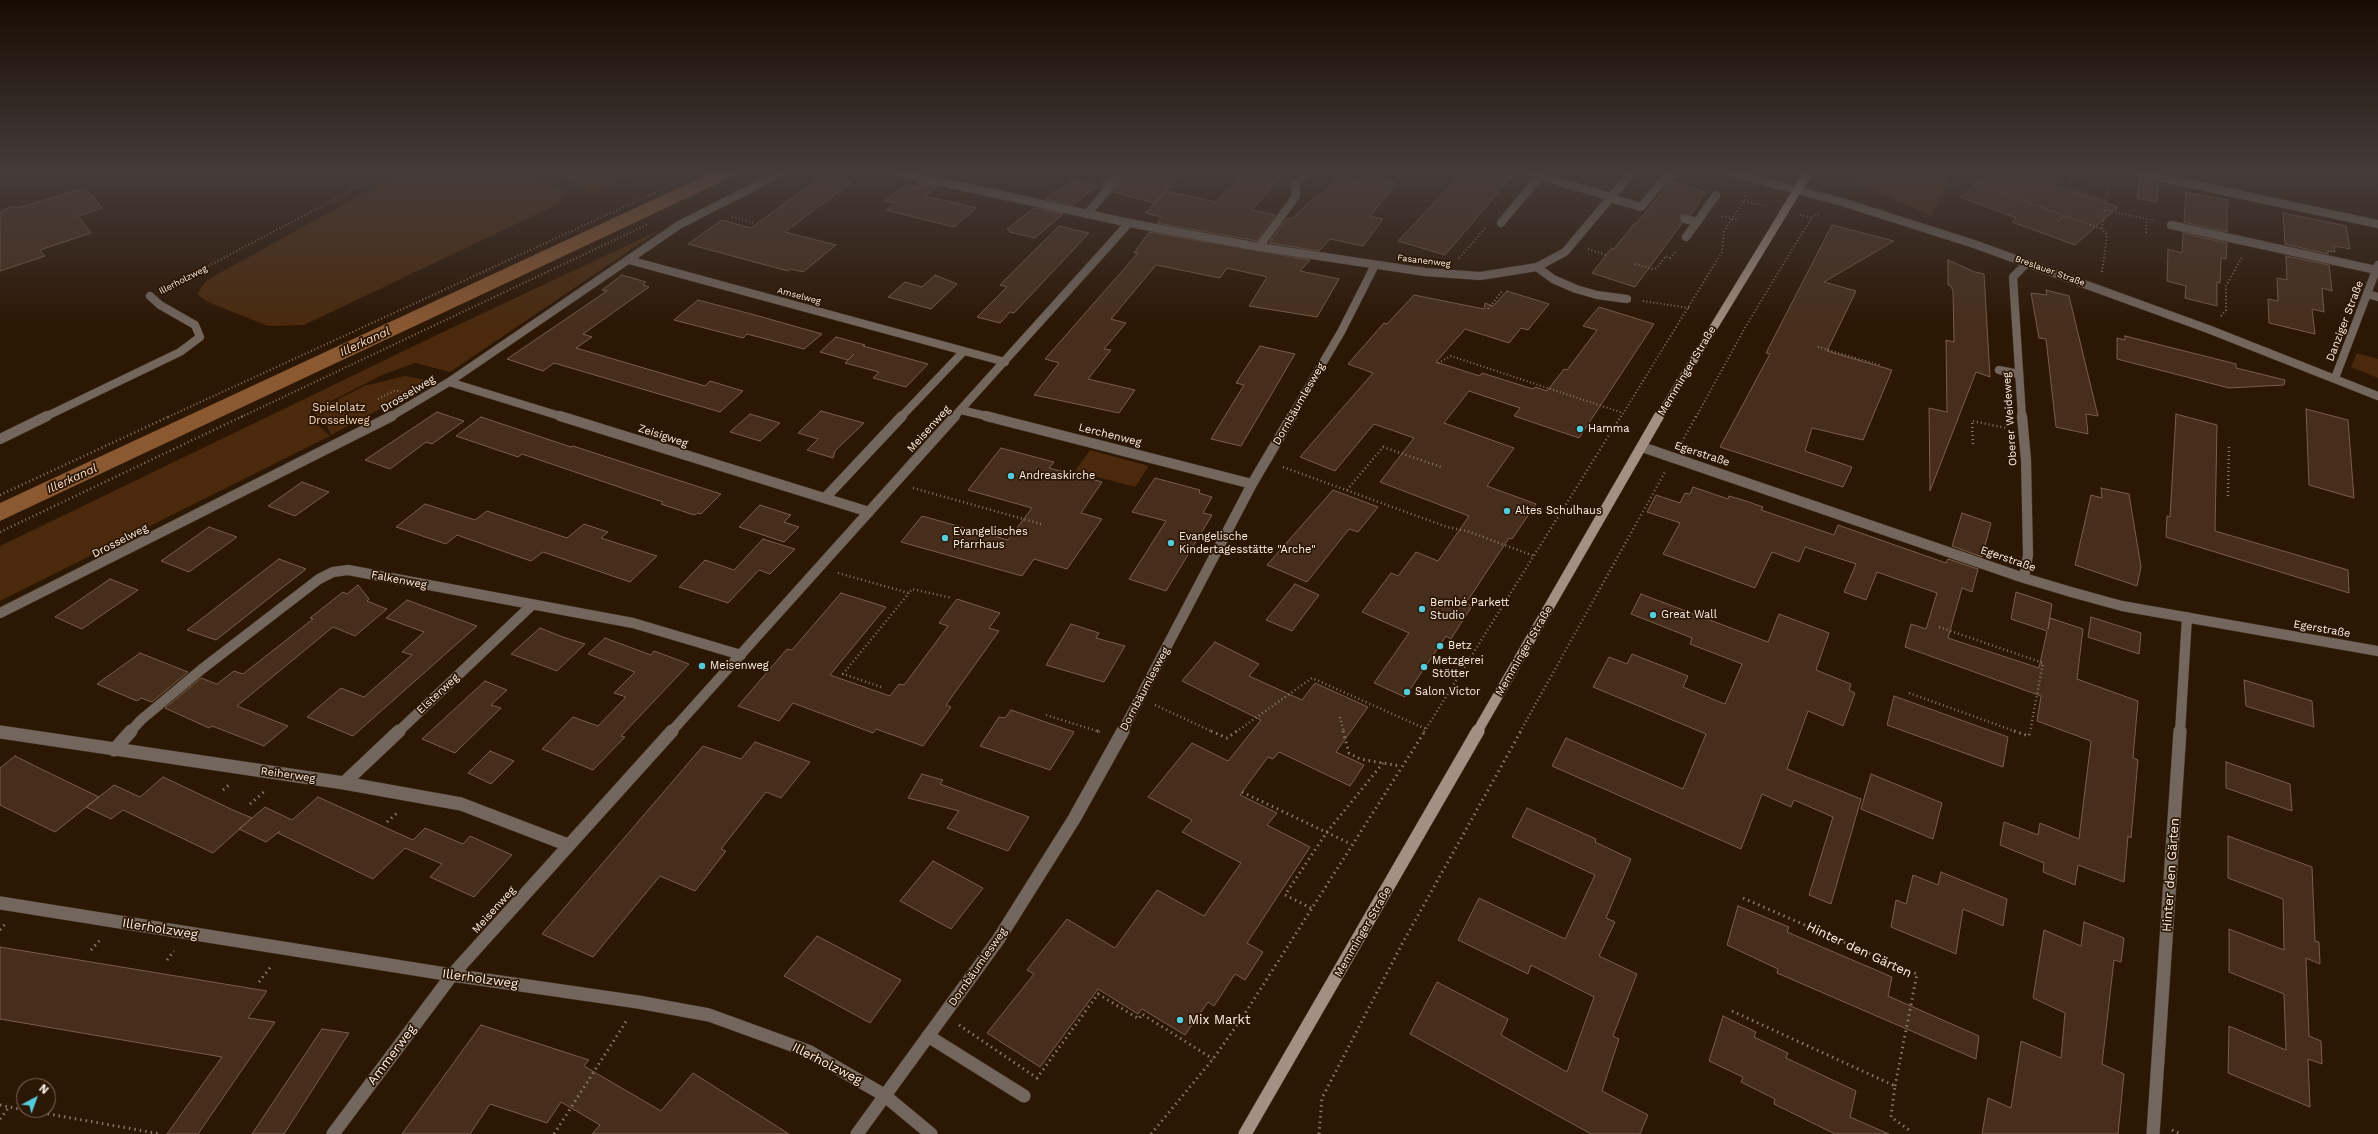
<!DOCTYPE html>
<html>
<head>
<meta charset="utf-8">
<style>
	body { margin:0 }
	#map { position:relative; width:2378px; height:1134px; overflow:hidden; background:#2c1604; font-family:"Work Sans",sans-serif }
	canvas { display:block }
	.north { position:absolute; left:16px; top:1078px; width:40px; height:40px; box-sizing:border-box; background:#2c1604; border:1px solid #806e5f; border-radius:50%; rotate:41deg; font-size:11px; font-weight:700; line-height:16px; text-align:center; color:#fef1e8 }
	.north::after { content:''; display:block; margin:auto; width:14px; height:18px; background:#53cbdb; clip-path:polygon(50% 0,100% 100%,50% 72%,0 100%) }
</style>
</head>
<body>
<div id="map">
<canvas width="2378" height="1134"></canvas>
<div class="north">N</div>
</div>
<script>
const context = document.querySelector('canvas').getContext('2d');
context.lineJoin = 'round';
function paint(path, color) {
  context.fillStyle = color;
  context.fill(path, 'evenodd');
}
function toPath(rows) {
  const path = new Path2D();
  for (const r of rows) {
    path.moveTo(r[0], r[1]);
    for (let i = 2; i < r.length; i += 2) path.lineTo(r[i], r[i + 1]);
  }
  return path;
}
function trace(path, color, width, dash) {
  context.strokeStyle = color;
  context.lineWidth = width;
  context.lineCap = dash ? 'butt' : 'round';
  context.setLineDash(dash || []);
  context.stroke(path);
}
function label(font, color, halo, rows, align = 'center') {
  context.font = font + ' "Work Sans",sans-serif';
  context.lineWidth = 3.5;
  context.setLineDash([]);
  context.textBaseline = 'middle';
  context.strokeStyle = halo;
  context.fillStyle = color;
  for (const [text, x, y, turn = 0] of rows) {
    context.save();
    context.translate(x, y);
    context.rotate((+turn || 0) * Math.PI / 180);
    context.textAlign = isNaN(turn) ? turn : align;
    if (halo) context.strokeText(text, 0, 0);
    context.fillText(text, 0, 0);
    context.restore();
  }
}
const green = toPath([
	[404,171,514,171,565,192,558,204,304,325,268,326,208,302,197,294,207,280],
	[549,171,642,171,593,193],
	[1859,171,1951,171,1932,216,1854,182],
	[660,230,450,372,415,363,382,375,310,412,318,425,330,436,0,601,0,546,443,332],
	[2357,353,2378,359,2378,378,2351,367],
	[405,376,433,381,331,435,326,424,313,412,364,386],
	[1090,450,1149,466,1135,487,1075,471]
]);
const canal = toPath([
	[715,171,739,171,736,175,0,521,0,503,715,171]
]);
const building = toPath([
	[1103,171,1116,171,1101,188,1103,171],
	[1128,171,1186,171,1154,203,1113,192,1128,171],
	[1246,171,1285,171,1252,210,1275,215,1257,241,1157,223,1161,217,1145,213,1167,191,1216,202,1246,171],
	[1464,171,1493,171,1512,176,1445,255,1398,241,1464,171],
	[1993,171,2029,171,2058,181,2053,185,2118,207,2075,245,2012,222,2016,218,1960,197,1993,171],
	[825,174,853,181,785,232,836,245,803,272,791,269,788,271,688,244,722,220,751,228,825,174],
	[1338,176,1362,181,1366,176,1396,183,1370,216,1383,219,1363,246,1330,239,1319,251,1269,243,1287,218,1292,219,1317,195,1320,196,1338,176],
	[2140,179,2158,183,2157,202,2137,198,2140,179],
	[1073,180,1096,186,1073,205,1045,199,1073,180],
	[1671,181,1705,192,1691,215,1681,215,1680,220,1682,223,1635,287,1592,273,1611,249,1614,249,1634,224,1636,224,1671,181],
	[918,183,937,187,925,196,976,208,954,227,886,210,895,203,885,201,904,185,918,188,918,183],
	[85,188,102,208,78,216,91,233,40,250,45,256,0,271,0,212,12,206,18,208,85,188],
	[2186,192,2227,200,2227,232,2184,222,2186,192],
	[1034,208,1063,214,1035,238,1009,232,1010,230,1007,229,1034,208],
	[2283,213,2346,226,2350,249,2334,246,2335,252,2328,251,2328,254,2285,244,2283,213],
	[1832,225,1894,241,1824,282,1856,291,1827,351,1892,370,1863,440,1812,428,1805,451,1852,467,1843,487,1720,447,1770,354,1766,353,1832,225],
	[1059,226,1089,233,1014,313,1010,312,1000,323,977,317,1007,287,1000,285,1059,226],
	[1149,232,1310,260,1300,271,1339,279,1317,317,1249,306,1267,277,1227,268,1220,278,1156,265,1111,319,1126,323,1104,349,1111,350,1088,379,1135,390,1119,413,1034,395,1059,363,1045,359,1138,253,1134,253,1149,232],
	[2183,233,2227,243,2226,259,2221,258,2220,283,2217,282,2217,306,2185,298,2186,286,2167,281,2168,249,2182,253,2183,233],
	[2286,256,2329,265,2332,291,2322,288,2324,312,2312,309,2315,334,2269,323,2268,299,2278,301,2277,278,2287,280,2286,256],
	[1948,260,1975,272,1984,274,1990,377,1976,372,1930,491,1929,408,1947,412,1946,340,1954,342,1953,291,1951,286,1948,285,1948,260],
	[622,275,646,282,643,285,649,287,583,334,592,337,576,348,705,386,710,381,743,391,720,412,554,363,543,371,507,359,607,291,602,290,622,275],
	[935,275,957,284,931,309,888,297,905,282,922,287,935,275],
	[2046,290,2069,296,2098,416,2086,414,2088,434,2056,427,2046,339,2039,338,2031,293,2047,295,2046,290],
	[1507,291,1549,304,1528,330,1521,328,1509,343,1465,329,1436,362,1480,376,1482,373,1533,389,1535,387,1547,391,1564,369,1567,370,1597,330,1583,326,1599,307,1654,324,1579,438,1514,416,1520,408,1469,391,1444,423,1514,448,1487,486,1536,504,1512,539,1509,538,1466,603,1472,606,1451,639,1446,636,1405,697,1374,683,1409,633,1362,612,1391,573,1398,576,1416,552,1438,561,1469,516,1380,482,1414,438,1374,424,1335,471,1300,457,1373,373,1348,364,1384,323,1387,324,1414,295,1484,309,1485,303,1493,306,1507,291],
	[698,300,755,315,822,334,804,349,747,334,743,338,674,320,698,300],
	[2125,336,2236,364,2236,368,2285,380,2284,385,2229,388,2117,359,2117,338,2125,340,2125,336],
	[836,337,865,345,863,346,928,364,906,387,873,378,879,372,845,363,854,354,848,360,820,352,836,337],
	[1260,346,1295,354,1241,446,1211,439,1244,385,1236,383,1260,346],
	[2306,409,2348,420,2354,498,2309,485,2306,409],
	[821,411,864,423,835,451,833,458,807,450,818,439,798,433,821,411],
	[437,412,464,421,432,444,426,442,390,469,365,460,437,412],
	[750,414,780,423,760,441,730,432,750,414],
	[2176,414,2217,425,2215,531,2348,570,2349,593,2166,537,2167,516,2170,517,2176,414],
	[481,417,571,447,573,446,721,494,701,514,698,513,694,515,661,504,663,502,522,454,518,457,456,436,481,417],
	[1001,448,1054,462,1049,468,1102,482,1081,513,1102,519,1067,569,1034,559,1022,576,901,542,922,516,1008,540,1032,508,968,490,1001,448],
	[1155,478,1200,490,1199,493,1212,497,1203,513,1212,515,1166,591,1129,579,1166,521,1132,512,1155,478],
	[302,482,329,492,295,516,268,506,302,482],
	[1693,487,1728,499,1729,496,1746,501,1763,507,1761,510,1834,535,1838,525,1946,563,1948,559,1978,569,1972,592,1962,588,1948,638,2039,668,2047,631,2011,619,2016,592,2052,604,2048,629,2050,618,2083,629,2077,679,2138,701,2133,758,2138,760,2131,838,2128,836,2124,882,2078,865,2075,885,2043,872,2044,863,2000,845,2004,822,2038,835,2040,823,2079,839,2091,741,2037,721,2041,696,1905,647,1911,624,1926,629,1937,593,1877,572,1866,600,1844,592,1856,564,1805,547,1799,562,1772,552,1755,588,1663,554,1680,523,1647,512,1656,495,1680,503,1685,493,1690,494,1693,487],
	[2101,488,2129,494,2141,567,2137,586,2075,565,2091,495,2102,498,2101,488],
	[1333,490,1378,507,1358,532,1349,529,1307,582,1267,565,1333,490],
	[425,504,475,520,487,511,567,538,584,524,608,532,601,538,657,556,630,582,543,552,531,561,457,535,446,544,396,527,425,504],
	[760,505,791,515,784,522,799,527,784,542,739,527,760,505],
	[1962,513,1991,523,1982,557,1952,546,1962,513],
	[209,527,237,537,189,572,161,561,209,527],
	[763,539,795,549,770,574,759,570,728,603,679,587,705,560,734,570,763,539],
	[279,559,306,569,216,640,187,630,279,559],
	[110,579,138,590,82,629,55,617,110,579],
	[1295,584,1319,595,1292,631,1266,620,1295,584],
	[358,585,369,599,367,601,387,609,355,636,333,627,237,706,288,726,264,746,212,726,209,728,165,708,201,678,217,684,234,671,243,674,313,619,310,618,343,592,347,594,358,585],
	[841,593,886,607,830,675,890,696,899,684,904,685,948,626,939,623,957,599,1000,613,989,628,999,631,946,705,951,707,923,746,876,729,873,733,793,703,779,721,738,706,787,649,792,650,841,593],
	[1641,594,1768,642,1779,614,1829,633,1816,670,1851,684,1849,690,1855,693,1843,726,1808,711,1787,769,1861,799,1831,904,1809,895,1833,817,1794,800,1791,807,1762,794,1741,849,1552,766,1566,738,1683,789,1706,734,1593,687,1609,657,1627,664,1632,654,1688,676,1683,687,1725,704,1742,664,1690,644,1692,638,1631,614,1641,594],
	[407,600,477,626,353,736,307,717,341,688,364,697,412,655,402,652,424,632,386,618,407,600],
	[2091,617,2141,633,2139,654,2088,637,2091,617],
	[1071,624,1099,633,1096,638,1125,646,1104,682,1046,665,1071,624],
	[540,628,563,637,585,644,557,671,511,654,540,628],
	[605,638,651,655,654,651,689,664,621,736,625,737,593,770,542,749,573,717,598,726,626,697,614,693,635,672,588,654,605,638],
	[1215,642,1259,664,1249,676,1302,700,1315,683,1368,707,1336,752,1364,765,1350,786,1279,752,1273,759,1268,757,1240,795,1277,813,1267,825,1310,847,1247,943,1263,952,1245,980,1235,974,1214,1006,1208,1002,1185,1035,1142,1009,1138,1014,1098,989,1040,1067,987,1033,1034,974,1027,970,1067,919,1115,948,1157,890,1204,916,1241,863,1182,832,1192,820,1148,797,1192,743,1228,761,1261,720,1182,681,1215,642],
	[140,653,188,672,152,702,141,698,137,701,97,684,140,653],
	[2244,680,2312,701,2314,727,2246,706,2244,680],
	[485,681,507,690,491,705,501,708,455,753,422,739,485,681],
	[1894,696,2008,737,2003,767,1887,725,1894,696],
	[1011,710,1074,732,1050,770,980,746,999,717,1005,718,1011,710],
	[755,742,810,762,781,798,766,792,721,849,726,851,695,891,660,876,593,957,542,934,703,746,741,759,755,742],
	[490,751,514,761,491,784,468,773,490,751],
	[15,756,41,769,99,797,55,832,0,805,0,768,15,756],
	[2226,762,2290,784,2292,811,2226,788,2226,762],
	[922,774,943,780,940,784,1029,817,1008,851,947,828,959,811,908,798,922,774],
	[1871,774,1942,803,1933,839,1861,809,1871,774],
	[163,777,233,810,252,818,213,853,123,810,111,819,86,807,114,785,140,797,163,777],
	[318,797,413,840,425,828,463,844,470,836,512,855,474,897,430,877,442,864,405,848,373,879,278,833,280,831,266,842,239,829,265,807,292,820,318,797],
	[1527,808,1596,839,1595,842,1631,859,1606,918,1615,922,1599,956,1637,974,1613,1036,1619,1039,1602,1091,1648,1115,1640,1134,1591,1134,1410,1034,1437,982,1508,1019,1501,1035,1567,1072,1594,997,1531,965,1528,974,1458,940,1479,898,1565,939,1595,875,1512,837,1527,808],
	[2228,836,2312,867,2315,941,2319,942,2320,964,2306,958,2309,1036,2321,1041,2322,1064,2308,1059,2310,1107,2228,1073,2229,1026,2286,1050,2284,994,2229,972,2229,929,2284,950,2283,899,2228,878,2228,836],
	[933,861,983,888,951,929,900,901,933,861],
	[1941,872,2007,899,2003,926,1963,909,1956,954,1891,927,1896,900,1906,904,1913,875,1938,885,1941,872],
	[1738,906,1789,927,1787,932,1892,977,1888,996,1979,1036,1976,1059,1777,973,1778,969,1727,945,1738,906],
	[2084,922,2124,938,2121,962,2114,960,2102,1064,2124,1074,2118,1134,1982,1134,1988,1098,2011,1108,2021,1041,2061,1058,2065,1013,2033,998,2044,930,2081,946,2084,922],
	[817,936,901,980,870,1023,784,976,817,936],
	[0,947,267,991,248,1018,275,1022,198,1134,167,1134,222,1057,0,1019,0,947],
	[1723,1016,1756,1032,1754,1037,1788,1053,1786,1058,1856,1091,1850,1117,1889,1134,1835,1134,1774,1104,1775,1099,1741,1082,1743,1077,1709,1061,1723,1016],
	[481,1025,589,1060,584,1066,661,1111,693,1073,789,1134,592,1134,600,1125,561,1102,547,1123,490,1104,470,1134,402,1134,481,1025],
	[322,1029,349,1033,284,1134,252,1134,322,1029]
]);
const pathFar2 = toPath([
	[1850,171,1846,178,1851,186],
	[2050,171,2109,184],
	[1139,172,1144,173],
	[2072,176,2069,188,2107,201],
	[838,184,854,171],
	[2004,194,2102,229],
	[1744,201,1768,207],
	[2105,210,2156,221],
	[1800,215,1813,218],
	[1722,216,1737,220],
	[732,217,755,223],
	[2058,221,2064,216],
	[2146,233,2147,219],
	[1588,249,1606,255],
	[1459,258,1486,227],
	[1635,264,1652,269,1657,268,1666,256,1670,258,1675,252],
	[2102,272,2107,235,2102,229,2109,184,2113,174],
	[165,289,388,171],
	[1643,301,1689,308],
	[1488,309,1503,290],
	[2221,316,2226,310,2226,286,2242,257],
	[1818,347,1880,365],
	[1438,363,1451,356,1623,413],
	[378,399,394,391,401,391],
	[168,417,702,171],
	[241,417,648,224],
	[1621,417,1722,252,1724,231,1744,201,1746,192],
	[1696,417,1746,326,1796,243,1814,215,1819,214]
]);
const pathFar1 = toPath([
	[1682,442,1696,416],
	[1973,444,1972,421,2006,428],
	[1283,467,1447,527,1467,531,1534,556],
	[913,488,1041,524],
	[1347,490,1383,447,1441,467],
	[0,495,170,416],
	[2228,496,2229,445],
	[0,532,243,416],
	[838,573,909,593,912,589,952,598],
	[1939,627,2043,663,2030,732],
	[881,687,843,674,909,593],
	[1909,693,2017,732],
	[1155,705,1213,732],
	[1046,715,1100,732],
	[1340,717,1344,732],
	[1236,732,1312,678,1426,729],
	[1424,732,1621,416],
	[1520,732,1665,472]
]);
const path = toPath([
	[1097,731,1101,732],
	[1211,731,1227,738,1237,731],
	[1343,731,1349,753,1360,759,1400,766],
	[2014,731,2029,736,2030,731],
	[223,790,229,785],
	[1242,792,1351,844],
	[250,804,266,790],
	[387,822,398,812],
	[1743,898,1917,974,1895,1086],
	[1311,908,1285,895,1327,832,1383,763],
	[0,930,6,923],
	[91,950,101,939],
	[167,960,174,951],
	[259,982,272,965],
	[1732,1011,1895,1086,1891,1117,1909,1130],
	[959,1025,1037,1078,1098,994,1139,1019,1142,1014,1213,1059],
	[0,1105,24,1110],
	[26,1110,161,1134],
	[0,1119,9,1107],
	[2172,1130,2181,1134],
	[554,1134,627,1020],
	[1151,1134,1213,1059,1242,1018,1425,731],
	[1319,1134,1322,1098,1402,944,1521,731]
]);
const serviceFar2 = toPath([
	[929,180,940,171],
	[1610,198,1641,207,1663,180,1677,171],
	[1087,214,1123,171],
	[1685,219,1697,222,1716,195],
	[1501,223,1540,176],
	[2171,225,2376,270],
	[1686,237,1697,222],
	[1259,247,1296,196,1295,185,1308,171],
	[1537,267,1553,279,1576,289,1597,295,1627,299],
	[2367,294,2378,297],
	[1999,370,2019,374],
	[45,417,180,352,200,337,195,325,160,305,150,296]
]);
const serviceFar1 = toPath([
	[0,439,47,416]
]);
const service = toPath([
	[928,1036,1024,1096]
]);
const minorFar2 = toPath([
	[891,171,1129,223,1259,247,1425,272,1480,276,1537,267,1565,252,1633,171],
	[1524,171,1611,197],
	[1726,171,1842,202,1974,244,2208,329,2378,396],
	[2130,171,2378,224],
	[629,260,964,351],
	[2335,378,2378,265],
	[449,382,563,417],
	[961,410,990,417],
	[390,417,449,382,679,225,785,171],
	[901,417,964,351,1005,362],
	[954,417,1129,223],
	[1291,417,1341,332,1375,265],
	[2022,417,2013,277,2027,263]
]);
const minorFar1 = toPath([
	[560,416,869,512],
	[986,416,1252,484],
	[2022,416,2026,460,2028,555,2024,578],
	[1642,447,2024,578,2071,592,2122,606,2378,651],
	[825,498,902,416],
	[0,613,392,416],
	[130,732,141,720,202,669,319,579,333,572,348,570,633,623,741,655],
	[398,732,532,605],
	[671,732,955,416],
	[1122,732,1252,484,1292,416],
	[2180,732,2187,617]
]);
const minor = toPath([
	[0,732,344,783,461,804,568,845],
	[114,750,131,731],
	[344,783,399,731],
	[0,903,452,975,638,1002,709,1015,808,1051,884,1095,931,1134],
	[333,1134,452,975,672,731],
	[857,1134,998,940,1074,819,1123,731],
	[2153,1134,2180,731]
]);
const secondaryFar2 = toPath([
	[1659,417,1809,171]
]);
const secondaryFar1 = toPath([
	[1477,732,1659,416]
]);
const secondary = toPath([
	[1245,1134,1478,731]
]);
const markers = [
	[1580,429,4,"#53cbdb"],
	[1011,476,4,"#53cbdb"],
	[1507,511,4,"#53cbdb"],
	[945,538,4,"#53cbdb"],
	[1171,543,4,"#53cbdb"],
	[1422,609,4,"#53cbdb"],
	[1653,615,4,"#53cbdb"],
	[1440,646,4,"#53cbdb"],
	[702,666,4,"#53cbdb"],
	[1424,667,4,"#53cbdb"],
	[1407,692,4,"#53cbdb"],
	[1180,1020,4,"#53cbdb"]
];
const farStreetnames = [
	["Fasanenweg",1424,261,7],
	["Breslauer Straße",2050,271,20],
	["Illerholzweg",183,280,-27],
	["Amselweg",799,296,15]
];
const streetNames = [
	["Danziger Straße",2345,321,-69],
	["Memminger Straße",1687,371,-59],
	["Drosselweg",408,394,-31],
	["Dornbäumlesweg",1299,404,-60],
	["Oberer Weideweg",2010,419,-94],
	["Meisenweg",929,429,-48],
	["Lerchenweg",1110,435,14],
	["Zeisigweg",663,436,18],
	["Egerstraße",1702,454,18],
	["Drosselweg",120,541,-27],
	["Egerstraße",2008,559,19],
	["Falkenweg",399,580,11],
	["Egerstraße",2322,629,10],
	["Memminger Straße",1524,651,-60],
	["Dornbäumlesweg",1145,689,-62],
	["Elsterweg",438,694,-43],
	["Reiherweg",288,775,8],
	["Meisenweg",494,910,-48],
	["Memminger Straße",1363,932,-60],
	["Dornbäumlesweg",978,967,-55]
];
const parkNames = [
	["Spielplatz",339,408],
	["Drosselweg",339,421]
];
const poiNames = [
	["Hamma",1588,429],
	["Andreaskirche",1019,476],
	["Altes Schulhaus",1515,511],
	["Evangelisches",953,532],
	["Pfarrhaus",953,545],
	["Evangelische",1179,537],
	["Kindertagesstätte \"Arche\"",1179,550],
	["Bembé Parkett",1430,603],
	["Studio",1430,616],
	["Great Wall",1661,615],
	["Betz",1448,646],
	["Metzgerei",1432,661],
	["Stötter",1432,674],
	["Meisenweg",710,666],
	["Salon Victor",1415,692]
];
const waterNames = [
	["Illerkanal",365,342,-25],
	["Illerkanal",72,479,-25]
];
const nearStreetnames = [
	["Hinter den Gärten",2171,875,-86],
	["Illerholzweg",160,929,9],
	["Hinter den Gärten",1859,950,25],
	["Illerholzweg",480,979,8],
	["Ammerweg",392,1055,-53],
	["Illerholzweg",827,1064,27]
];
const nearPoinames = [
	["Mix Markt",1188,1020]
];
paint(green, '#4a290c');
paint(canal, '#8a5831');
paint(building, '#472e1c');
trace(building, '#795e4a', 1);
trace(serviceFar2, '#45301f', 9);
trace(serviceFar1, '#45301f', 11);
trace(service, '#45301f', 14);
trace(minorFar2, '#45301f', 9);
trace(minorFar1, '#45301f', 11);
trace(minor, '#45301f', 14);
trace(secondaryFar2, '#45301f', 9);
trace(secondaryFar1, '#45301f', 11);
trace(secondary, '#45301f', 14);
trace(pathFar2, '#887668', 2, [1, 2.5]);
trace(pathFar1, '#887668', 2.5, [1, 3]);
trace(path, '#887668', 3, [1.5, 4]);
trace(serviceFar2, '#72665d', 8);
trace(serviceFar1, '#72665d', 10);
trace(service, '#72665d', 13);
trace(minorFar2, '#72665d', 8);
trace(minorFar1, '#72665d', 10);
trace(minor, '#72665d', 13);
trace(secondaryFar2, '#a49082', 8);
trace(secondaryFar1, '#a49082', 10);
trace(secondary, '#a49082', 13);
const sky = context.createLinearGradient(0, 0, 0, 330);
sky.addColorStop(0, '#180c02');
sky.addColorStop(0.52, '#453c3a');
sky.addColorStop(1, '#453c3a00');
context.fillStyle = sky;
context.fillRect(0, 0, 2378, 330);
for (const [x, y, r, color] of markers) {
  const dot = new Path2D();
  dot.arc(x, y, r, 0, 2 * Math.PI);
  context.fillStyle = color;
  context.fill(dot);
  trace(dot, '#2c1604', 1.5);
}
label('9px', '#fef1e8', '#2c1604', farStreetnames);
label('11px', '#fef1e8', '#2c1604', streetNames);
label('11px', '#f9dac4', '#2c1604', parkNames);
label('11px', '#fef1e8', '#2c1604', poiNames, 'left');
label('italic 12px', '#f7d8c2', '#2c1604', waterNames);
label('13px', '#fef1e8', '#2c1604', nearStreetnames);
label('13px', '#fef1e8', '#2c1604', nearPoinames, 'left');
</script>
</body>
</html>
